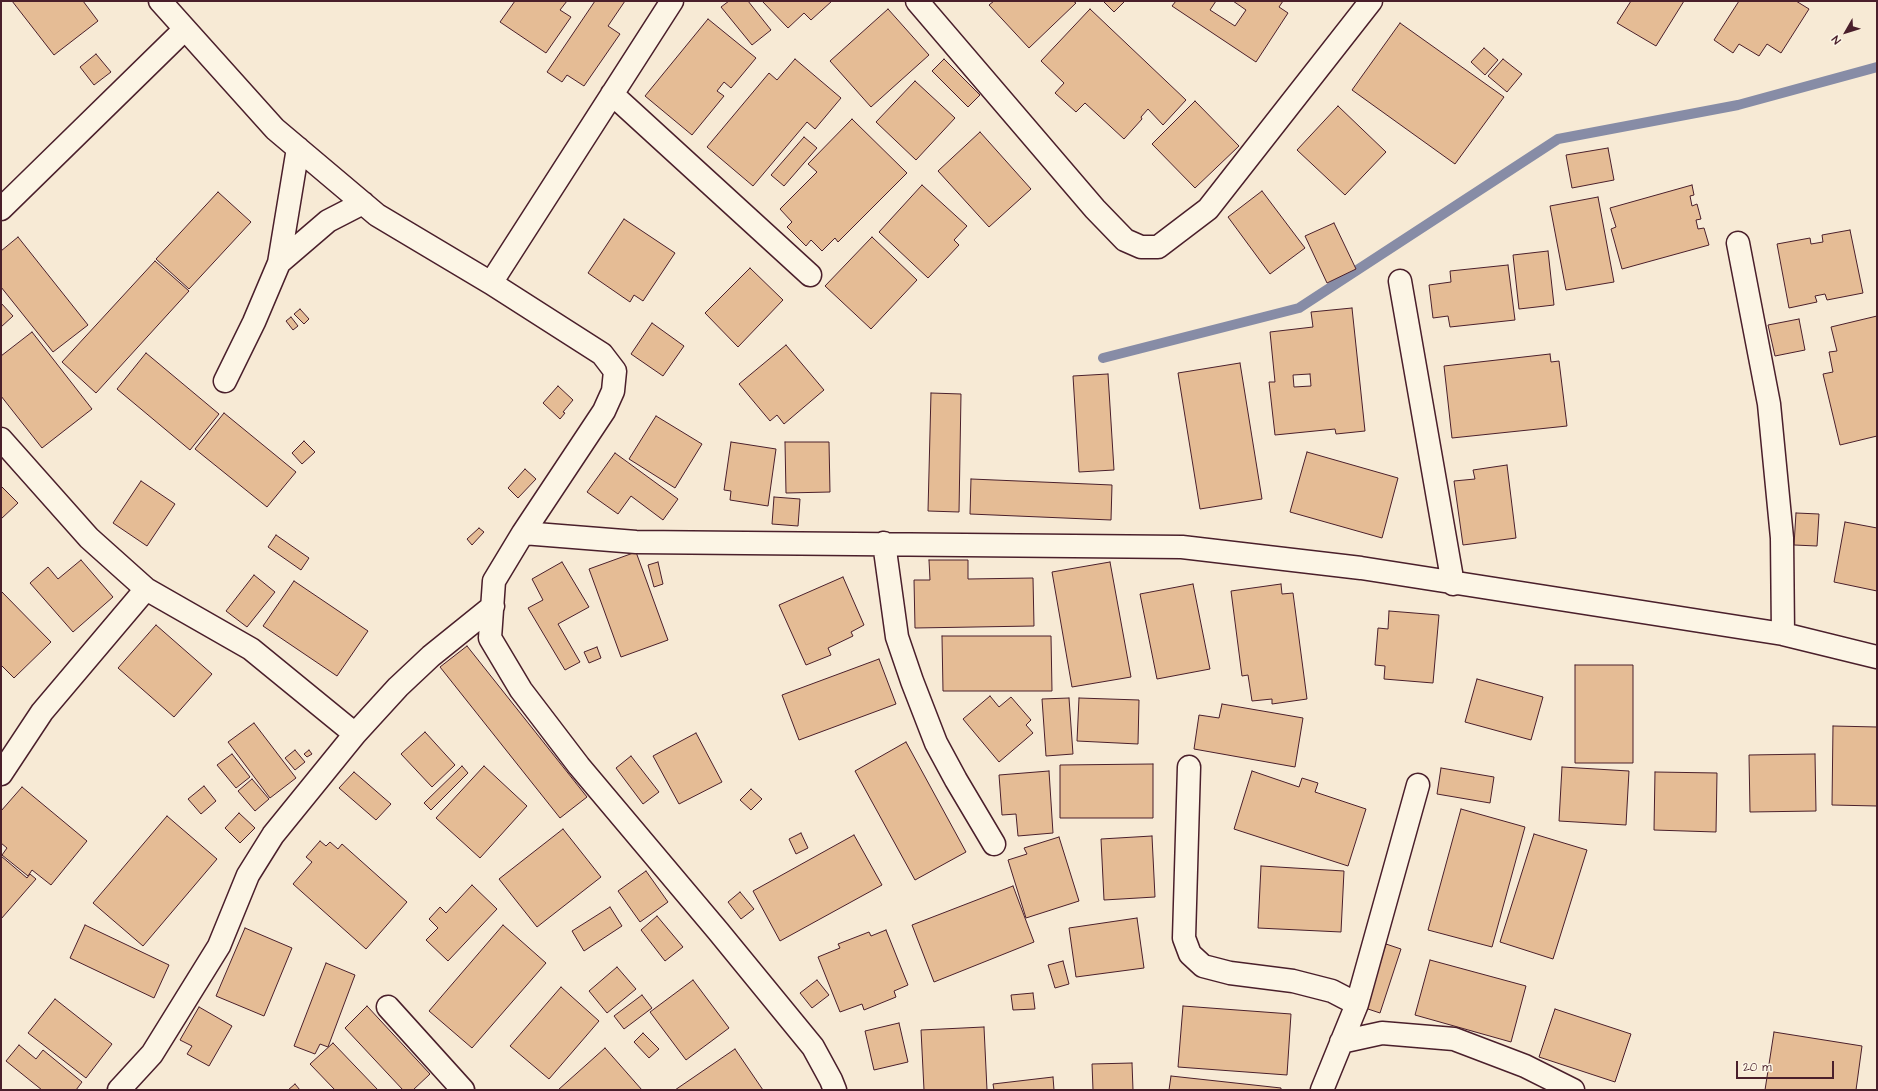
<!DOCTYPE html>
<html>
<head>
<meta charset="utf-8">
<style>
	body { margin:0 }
	#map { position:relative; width:1878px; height:1091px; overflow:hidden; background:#f7ead5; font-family:"Architects Daughter",sans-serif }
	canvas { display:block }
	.frame { position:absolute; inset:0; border:2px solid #4a1f2b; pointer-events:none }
	.north { position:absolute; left:1826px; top:12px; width:40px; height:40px; -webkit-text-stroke:3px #fcf5e5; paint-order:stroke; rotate:231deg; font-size:11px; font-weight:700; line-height:16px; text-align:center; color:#4a1f2b }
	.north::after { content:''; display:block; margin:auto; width:14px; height:18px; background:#4a1f2b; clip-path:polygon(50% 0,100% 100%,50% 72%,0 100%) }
	.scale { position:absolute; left:1736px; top:1061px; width:98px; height:18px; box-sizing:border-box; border:2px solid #4a1f2b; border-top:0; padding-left:5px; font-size:12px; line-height:14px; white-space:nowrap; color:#4a1f2b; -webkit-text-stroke:3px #fcf5e5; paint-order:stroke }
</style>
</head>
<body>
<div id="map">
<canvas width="1878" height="1091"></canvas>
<div class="frame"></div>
<div class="north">N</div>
<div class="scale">20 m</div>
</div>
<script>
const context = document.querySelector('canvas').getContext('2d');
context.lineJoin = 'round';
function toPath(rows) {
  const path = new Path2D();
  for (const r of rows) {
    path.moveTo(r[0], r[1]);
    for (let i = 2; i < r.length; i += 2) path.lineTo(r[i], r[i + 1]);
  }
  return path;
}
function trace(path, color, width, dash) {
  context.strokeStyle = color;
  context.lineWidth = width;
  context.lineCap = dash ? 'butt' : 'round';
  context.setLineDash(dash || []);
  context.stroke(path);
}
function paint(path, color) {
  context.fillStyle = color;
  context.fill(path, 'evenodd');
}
const stream = toPath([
	[1103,358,1299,308,1558,139,1738,105,1877,67]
]);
const building = toPath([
	[12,1,83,1,98,21,54,55,12,1],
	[515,1,567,1,560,10,571,17,546,53,500,22,515,1],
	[595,1,625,1,608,26,620,34,584,86,567,75,562,82,547,72,595,1],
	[729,1,748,1,771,30,752,45,721,7,729,1],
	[762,1,832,1,811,20,804,13,788,28,762,1],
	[994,1,1073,1,1076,3,1029,48,989,5,994,1],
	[1103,1,1125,1,1114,12,1103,1],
	[1176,1,1216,1,1210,10,1235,26,1246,10,1233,1,1283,1,1279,7,1288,13,1256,62,1172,6,1176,1],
	[1631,1,1684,1,1656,46,1617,23,1631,1],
	[1739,1,1796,1,1809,9,1781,53,1767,44,1759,56,1739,44,1733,53,1714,40,1739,1],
	[888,9,929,55,871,107,830,61,888,9],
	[1090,9,1186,100,1163,125,1148,109,1141,117,1142,119,1124,139,1085,103,1076,112,1055,93,1064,83,1041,61,1090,9],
	[708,19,756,58,731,88,724,82,717,91,724,96,692,135,645,96,708,19],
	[1400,23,1504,97,1455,164,1352,90,1400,23],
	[1484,48,1498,60,1485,75,1471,62,1484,48],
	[96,54,111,72,94,85,80,67,96,54],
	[795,59,841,98,815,129,807,122,753,186,707,147,769,73,777,80,795,59],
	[944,59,980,95,968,107,932,71,944,59],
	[1503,59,1522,74,1507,92,1488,76,1503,59],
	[915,81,955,118,916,160,876,122,915,81],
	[1195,101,1239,146,1195,188,1152,144,1195,101],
	[1338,106,1386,152,1345,195,1297,150,1338,106],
	[852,119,907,173,838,242,835,238,822,251,811,240,806,246,787,227,792,222,780,209,817,172,808,164,852,119],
	[980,132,1031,189,989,227,938,171,980,132],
	[804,137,817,148,784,186,771,175,804,137],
	[1608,148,1614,180,1572,188,1566,155,1608,148],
	[922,185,967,226,954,240,959,245,928,278,879,232,922,185],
	[1692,185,1694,195,1690,196,1692,206,1697,204,1701,219,1696,220,1698,229,1704,228,1709,245,1622,269,1611,229,1616,227,1610,208,1692,185],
	[1262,191,1305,248,1270,274,1228,217,1262,191],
	[218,192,251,222,189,289,156,259,218,192],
	[1598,197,1614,282,1566,290,1550,206,1598,197],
	[624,219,675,253,643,301,634,295,630,302,588,273,624,219],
	[1334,223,1356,269,1327,283,1305,236,1334,223],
	[1850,230,1863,293,1827,300,1825,294,1815,296,1817,302,1789,308,1777,244,1810,238,1811,244,1823,242,1822,235,1850,230],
	[18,237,88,325,53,352,1,287,1,251,18,237],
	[872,237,917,280,871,329,825,286,872,237],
	[1548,251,1554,305,1519,309,1513,255,1548,251],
	[155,261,189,291,96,393,62,362,155,261],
	[1508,265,1515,320,1450,327,1448,316,1433,318,1429,285,1451,282,1450,271,1508,265],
	[750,268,783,300,738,347,705,313,750,268],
	[1,303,13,316,1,327,1,303],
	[1352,308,1365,431,1336,434,1335,429,1275,435,1269,382,1275,382,1270,332,1313,327,1311,312,1352,308],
	[1310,374,1311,386,1294,387,1293,375,1310,374],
	[300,309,309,319,304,324,294,314,300,309],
	[1877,316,1877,436,1840,445,1823,374,1833,372,1829,352,1837,351,1831,327,1877,316],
	[291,317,298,326,293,330,286,321,291,317],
	[1799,319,1805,350,1775,356,1768,325,1799,319],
	[652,323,684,346,663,376,631,354,652,323],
	[32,332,92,409,42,448,1,396,1,356,32,332],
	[786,345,824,390,784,424,777,415,770,421,739,384,786,345],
	[146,353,219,414,190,450,117,389,146,353],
	[1550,354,1551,362,1559,361,1567,426,1452,438,1444,366,1550,354],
	[1240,363,1262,499,1200,509,1178,373,1240,363],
	[1108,374,1114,470,1079,472,1073,376,1108,374],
	[558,386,573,400,563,412,565,413,560,419,543,403,558,386],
	[931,393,961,394,959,512,928,511,931,393],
	[224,413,296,472,267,507,195,449,224,413],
	[656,416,702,444,675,488,629,459,656,416],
	[304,441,315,452,302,464,292,453,304,441],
	[731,442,776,449,768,506,730,500,731,491,724,490,731,442],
	[785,442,829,442,830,492,786,493,785,442],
	[1307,452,1398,478,1382,538,1290,512,1307,452],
	[615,453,678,499,663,520,631,496,618,514,587,492,615,453],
	[1507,465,1516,538,1463,545,1454,481,1475,479,1473,470,1507,465],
	[525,469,536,479,518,498,508,488,525,469],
	[971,479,1112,485,1111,520,970,514,971,479],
	[141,481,175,504,147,546,113,523,141,481],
	[1,486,18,503,1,519,1,486],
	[774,497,800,499,798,526,772,524,774,497],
	[1796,513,1819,514,1817,546,1794,545,1796,513],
	[1845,522,1877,528,1877,591,1834,582,1845,522],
	[479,528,484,532,472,545,467,539,479,528],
	[276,535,309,558,301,570,268,547,276,535],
	[636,552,668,640,621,657,589,569,636,552],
	[81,560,113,597,73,632,30,583,48,567,58,579,81,560],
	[929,560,968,560,968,579,1033,578,1034,626,915,628,914,580,930,580,929,560],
	[562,562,589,607,558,624,580,662,565,670,528,608,543,600,532,579,562,562],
	[658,562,663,584,654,587,648,565,658,562],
	[1110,562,1131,677,1072,687,1052,572,1110,562],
	[254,575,275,592,247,627,226,611,254,575],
	[843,577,864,625,851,632,853,636,828,648,831,655,806,665,779,605,843,577],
	[294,581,368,631,337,676,263,626,294,581],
	[1193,584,1210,669,1157,679,1140,594,1193,584],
	[1281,584,1282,594,1293,593,1307,699,1272,704,1272,699,1252,701,1248,675,1242,676,1231,591,1281,584],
	[1,591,51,642,14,678,1,665,1,591],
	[1389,611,1439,615,1433,683,1384,679,1385,666,1375,665,1378,628,1388,629,1389,611],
	[156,625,212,674,174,717,118,668,156,625],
	[942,636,1051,636,1052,691,943,691,942,636],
	[467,646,587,797,560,818,440,667,467,646],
	[597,647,601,658,589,663,584,652,597,647],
	[879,659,896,704,799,740,782,695,879,659],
	[1575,665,1633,665,1633,763,1575,763,1575,665],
	[1477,679,1543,697,1531,740,1465,722,1477,679],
	[990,696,999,707,1011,697,1031,720,1026,725,1033,733,999,762,963,719,990,696],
	[1069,698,1073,754,1046,756,1042,699,1069,698],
	[1079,698,1139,700,1138,744,1077,741,1079,698],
	[1222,704,1303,718,1295,767,1194,749,1199,715,1219,718,1222,704],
	[254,723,296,778,270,798,228,742,254,723],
	[1833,726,1877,727,1877,806,1832,805,1833,726],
	[425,732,455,765,432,787,401,754,425,732],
	[696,733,722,782,679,804,653,756,696,733],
	[906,742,966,852,915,880,855,771,906,742],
	[295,750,305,762,295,770,285,758,295,750],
	[309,750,312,754,307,757,304,754,309,750],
	[232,754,250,777,236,788,217,765,232,754],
	[1815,754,1816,811,1750,812,1749,755,1815,754],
	[631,756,659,792,643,804,616,768,631,756],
	[1153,764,1153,818,1060,818,1060,765,1153,764],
	[462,766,468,773,431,810,424,803,462,766],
	[484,766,527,806,480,858,436,818,484,766],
	[1562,767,1629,771,1626,825,1559,821,1562,767],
	[1441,768,1494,777,1490,803,1437,794,1441,768],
	[1049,771,1053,833,1018,836,1016,814,1002,815,999,775,1049,771],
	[1252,771,1299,787,1302,778,1318,783,1315,792,1366,809,1348,866,1234,829,1252,771],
	[354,772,391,804,376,820,339,788,354,772],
	[1655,772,1717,773,1716,832,1654,830,1655,772],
	[252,779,269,799,255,811,238,791,252,779],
	[204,786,216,801,201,814,188,799,204,786],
	[22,787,87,841,51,885,32,870,28,876,2,855,7,848,1,843,1,811,22,787],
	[751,789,762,799,751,810,740,800,751,789],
	[1461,809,1525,827,1492,947,1428,930,1461,809],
	[239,813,255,828,240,843,225,828,239,813],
	[167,816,217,859,143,946,93,903,167,816],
	[563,829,601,877,537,927,499,879,563,829],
	[801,833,808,848,796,854,789,839,801,833],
	[1534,834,1587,850,1553,959,1500,942,1534,834],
	[854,835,882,885,780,941,753,891,854,835],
	[1152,836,1155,897,1104,900,1101,839,1152,836],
	[1059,837,1079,901,1026,918,1008,860,1027,854,1024,848,1059,837],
	[320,841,326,846,330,842,338,849,342,844,407,902,366,949,293,884,312,862,306,857,320,841],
	[1,856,27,878,30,874,36,879,1,919,1,856],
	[1261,866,1344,871,1341,932,1258,928,1261,866],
	[646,871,668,902,640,922,618,891,646,871],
	[472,885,497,909,448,961,426,940,438,928,429,919,440,907,446,913,472,885],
	[1013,886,1034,942,934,982,912,925,1013,886],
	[740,892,754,909,741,919,728,902,740,892],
	[610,907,622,926,584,951,572,931,610,907],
	[657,916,683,947,665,961,641,930,657,916],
	[1137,918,1144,968,1076,977,1069,928,1137,918],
	[85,925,169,965,154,998,70,958,85,925],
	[503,925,546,963,472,1048,429,1011,503,925],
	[245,928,292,948,264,1016,216,996,245,928],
	[886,930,908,985,894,991,896,997,864,1010,862,1004,840,1012,818,957,840,948,838,944,869,932,871,936,886,930],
	[1386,944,1401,949,1380,1013,1365,1008,1386,944],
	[1430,960,1526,986,1511,1042,1415,1015,1430,960],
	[1063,961,1069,984,1055,988,1048,965,1063,961],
	[326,963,355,975,328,1047,320,1044,315,1054,294,1046,326,963],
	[617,967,636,989,607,1013,589,991,617,967],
	[693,980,729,1028,686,1060,650,1012,693,980],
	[817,980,829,995,812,1008,800,993,817,980],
	[561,987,599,1021,549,1079,510,1046,561,987],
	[1033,993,1035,1009,1013,1010,1011,995,1033,993],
	[642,995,652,1008,624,1029,614,1016,642,995],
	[55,999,112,1044,86,1078,28,1033,55,999],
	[367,1006,430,1074,413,1090,403,1090,345,1028,367,1006],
	[1183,1006,1291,1014,1287,1075,1178,1067,1183,1006],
	[199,1007,232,1026,209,1066,187,1054,192,1046,180,1040,199,1007],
	[1555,1009,1631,1034,1615,1082,1539,1057,1555,1009],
	[899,1023,908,1062,874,1070,865,1031,899,1023],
	[984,1027,987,1090,924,1090,921,1030,984,1027],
	[1774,1032,1862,1046,1856,1090,1765,1090,1774,1032],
	[643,1033,659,1049,649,1058,634,1042,643,1033],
	[333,1043,378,1090,335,1090,310,1064,333,1043],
	[19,1045,36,1059,43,1050,82,1082,76,1090,42,1090,6,1061,19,1045],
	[605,1048,642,1090,558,1090,605,1048],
	[735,1049,763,1090,675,1090,735,1049],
	[1132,1063,1133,1090,1093,1090,1092,1064,1132,1063],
	[1171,1076,1281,1088,1281,1090,1169,1090,1171,1076],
	[1053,1077,1054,1090,994,1090,993,1084,1053,1077],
	[295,1084,300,1090,288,1090,295,1084]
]);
const minor = toPath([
	[160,1,275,129,377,215,491,283,602,354,615,371,613,391,604,411,523,533,494,581,490,638,521,690,579,766,718,931,813,1047,831,1080,835,1090],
	[917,1,1095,209,1125,240,1141,247,1158,247,1208,209,1371,1],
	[612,94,810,275],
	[1,209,185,29],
	[1738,243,1769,404,1782,538,1783,634],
	[279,263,328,221,363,203],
	[1400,281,1453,584],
	[491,283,672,1],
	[225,381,254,322,279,263,298,148],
	[1,439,89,538,146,589,251,649,355,734],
	[523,533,636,542,1182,547,1361,568,1783,634,1877,657],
	[884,543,897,637,912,681,936,743,956,780,994,844],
	[1189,767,1184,938,1190,954,1203,966,1230,973,1293,981,1332,991,1357,1004],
	[1,774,42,712,146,589],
	[388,1007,463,1090],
	[1341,1042,1382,1033,1454,1039,1525,1066,1573,1090],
	[119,1090,152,1054,219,946,248,875,273,835,355,734,398,687,431,656,493,606],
	[1322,1090,1357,1004,1418,785]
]);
trace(stream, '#878ca6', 10);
paint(building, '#e5bc95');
trace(building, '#4a1f2b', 1);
trace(minor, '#4a1f2b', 25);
trace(minor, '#fcf5e5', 22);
</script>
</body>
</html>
